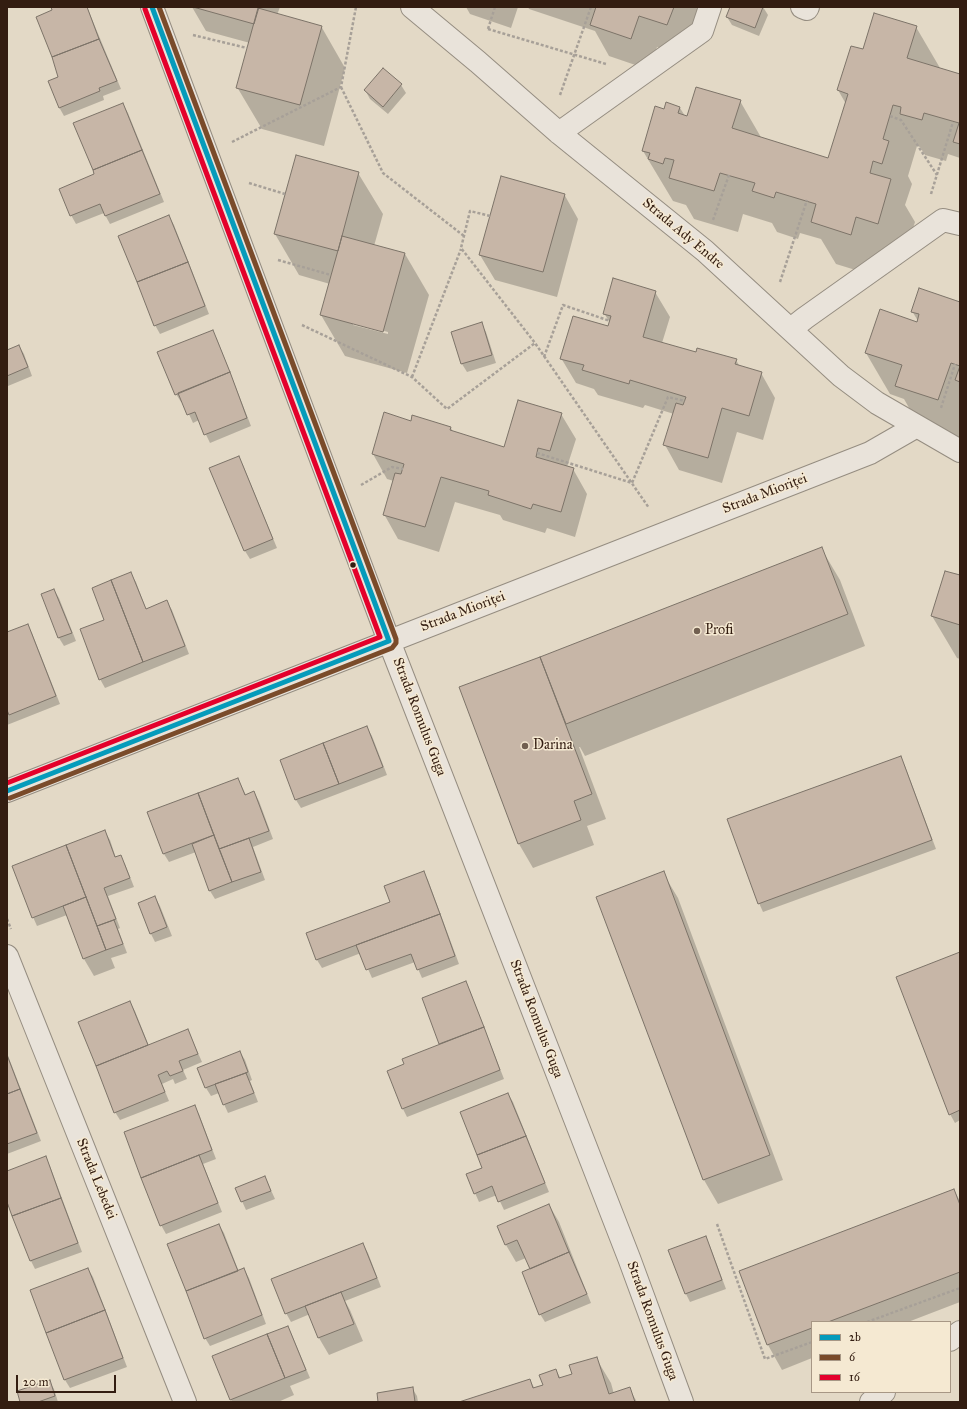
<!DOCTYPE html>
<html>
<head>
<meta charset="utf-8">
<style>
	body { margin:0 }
	#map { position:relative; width:967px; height:1409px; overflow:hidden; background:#e3d9c6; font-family:"IM FELL Great Primer",serif }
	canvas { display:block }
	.frame { position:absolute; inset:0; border:8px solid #331d11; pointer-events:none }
	.legend { position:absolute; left:811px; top:1321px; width:140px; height:72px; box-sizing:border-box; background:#f5e9d2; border:1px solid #a79785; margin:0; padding:5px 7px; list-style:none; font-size:12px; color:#331d11 }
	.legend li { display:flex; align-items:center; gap:8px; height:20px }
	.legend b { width:20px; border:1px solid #a79785 }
	.scale { position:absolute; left:16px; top:1375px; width:100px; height:18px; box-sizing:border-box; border:2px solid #331d11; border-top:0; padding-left:5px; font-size:12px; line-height:14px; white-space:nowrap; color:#331d11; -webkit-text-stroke:3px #f5e9d2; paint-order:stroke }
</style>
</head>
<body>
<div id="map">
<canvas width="967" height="1409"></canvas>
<div class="frame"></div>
<ul class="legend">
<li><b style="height:5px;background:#059bbb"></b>2b</li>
<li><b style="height:5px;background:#7a4b2a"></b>6</li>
<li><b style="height:5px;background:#e4002b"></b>16</li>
</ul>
<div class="scale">20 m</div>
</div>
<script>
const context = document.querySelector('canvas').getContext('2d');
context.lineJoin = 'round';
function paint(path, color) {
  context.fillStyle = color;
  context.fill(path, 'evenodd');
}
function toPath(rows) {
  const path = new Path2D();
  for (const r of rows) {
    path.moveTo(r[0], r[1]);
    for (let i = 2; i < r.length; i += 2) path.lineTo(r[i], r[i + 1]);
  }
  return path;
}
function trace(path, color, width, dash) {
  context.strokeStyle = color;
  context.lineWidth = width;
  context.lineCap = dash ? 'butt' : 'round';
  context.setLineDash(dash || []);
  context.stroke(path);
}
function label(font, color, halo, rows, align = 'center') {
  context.font = font + ' "IM FELL Great Primer",serif';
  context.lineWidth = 3;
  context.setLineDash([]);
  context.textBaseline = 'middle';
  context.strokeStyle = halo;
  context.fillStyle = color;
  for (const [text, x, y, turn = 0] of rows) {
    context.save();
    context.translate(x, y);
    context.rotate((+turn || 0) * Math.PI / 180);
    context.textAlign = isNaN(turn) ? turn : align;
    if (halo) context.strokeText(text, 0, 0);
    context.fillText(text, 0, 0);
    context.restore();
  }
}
const shadow = toPath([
	[52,7,87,7,121,89,103,96,104,100,64,116,59,107,60,77],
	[192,7,280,7,277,15,321,26,345,68,324,146,262,129,237,87,250,43,206,31],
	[466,7,518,7,511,28,470,14],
	[528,7,696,7,700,13,686,56,657,47,650,70,609,56,595,31,529,9],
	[731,7,763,7,768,15,759,36,732,25,727,17],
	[916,27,940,68,960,75,960,158,948,154,946,161,925,155,920,147,917,146,908,176,912,184,905,205,915,222,901,265,880,258,875,276,836,264,821,239,800,233,798,239,777,232,772,223,743,214,738,232,694,219,686,205,673,201,643,151,664,110,680,108,685,116,687,117,740,101,762,139,829,159,846,104,838,90,864,50],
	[383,69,401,85,406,93,388,114,370,99,365,90],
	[123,104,128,113,164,202,110,224,104,213,76,224,71,215,96,175],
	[358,173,383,214,374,246,405,254,429,295,407,373,345,356,321,315,330,284,299,275,275,234],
	[353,323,388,332,388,334,353,325],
	[564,194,578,219,557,297,495,280,480,255],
	[169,216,174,225,209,314,160,334,155,325],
	[655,292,670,317,662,343,697,353,736,360,740,367,761,373,775,398,763,440,737,432,722,483,679,470,665,445,674,414,645,405,643,408,598,395,594,389,576,383,561,358,609,327,610,323,604,313],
	[960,303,960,440,920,427,904,399,890,394,866,353,917,323,918,321,912,311],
	[481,323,486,332,496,363,467,372,462,364,452,333],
	[212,331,217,339,251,426,210,443,199,420,193,423,183,401,181,402,176,394],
	[19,346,24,354,32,376,8,386,7,384,7,351],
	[385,414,411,422,413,417,451,428,453,432,505,448,561,414,576,439,567,467,573,469,587,494,575,537,547,528,545,533,503,520,500,515,455,502,439,552,398,539,384,514,394,481,387,479,373,454],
	[238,457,243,465,277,548,250,559,245,551,210,468],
	[821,548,840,580,865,646,585,756,580,747,579,747,606,819,587,826,594,845,533,868,519,844,540,658,543,661],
	[131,574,136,582,146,609,167,602,172,610,189,654,105,688,100,679,106,621],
	[960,576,960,659,957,658,932,616],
	[54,590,59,598,76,641,64,646,59,638,42,594],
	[27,625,32,633,60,704,7,725,7,633],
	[367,728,372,736,387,775,301,808,296,800,281,761],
	[900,757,905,766,936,849,763,912,759,903],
	[238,779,246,795,254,792,259,801,273,839,253,847,265,880,215,899,210,891,196,852,169,862,164,854,148,813],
	[105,832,110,840,116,858,120,856,125,864,134,887,108,896,120,928,118,929,127,953,111,958,115,968,94,976,84,959,67,915,37,926,33,917],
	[423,872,428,880,459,964,422,978,415,962,372,978,361,953,322,968,317,960,392,902],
	[663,873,678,898,783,1180,718,1204,704,1180],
	[155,897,160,906,172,936,155,942,151,934,139,904],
	[960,953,960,1120,955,1123,950,1114],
	[466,983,470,991,504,1079,407,1117,403,1109,405,1065,441,1045,423,999],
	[130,1002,135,1011,149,1046,188,1030,202,1062,183,1070,187,1079,175,1084,173,1079,162,1084,169,1101,120,1120,115,1112,80,1023],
	[240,1052,245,1060,252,1080,250,1081,258,1102,228,1113,219,1093,211,1096,206,1088,198,1068],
	[7,1053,41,1141,7,1154],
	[508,1094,513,1102,549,1192,504,1210,497,1195,479,1202,475,1193],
	[194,1106,199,1114,216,1159,203,1164,222,1212,166,1234,161,1225],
	[45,1158,50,1166,82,1252,35,1269,31,1261,7,1199,7,1172],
	[265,1177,275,1199,246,1210,236,1188],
	[954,1190,960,1201,960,1302,908,1322,812,1322,812,1358,782,1370,768,1345,740,1272],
	[549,1205,559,1222,591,1303,545,1322,540,1314,531,1269,526,1258,516,1262,506,1245,498,1226],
	[219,1225,224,1233,239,1272,244,1269,249,1278,266,1324,210,1346,205,1338],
	[705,1238,710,1246,726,1289,690,1302,686,1294],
	[363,1244,368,1253,381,1287,345,1301,350,1310,363,1341,329,1355,319,1338,310,1314,291,1322,286,1313],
	[88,1269,93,1277,127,1367,70,1388,65,1380,31,1291],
	[288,1327,292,1335,310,1378,290,1386,294,1395,278,1402,232,1402,213,1357],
	[596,1358,611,1383,614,1394,629,1388,637,1402,462,1402,530,1380,535,1389,544,1386,556,1370,561,1379,573,1375],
	[49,1381,54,1389,58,1402,21,1402],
	[412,1388,417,1396,418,1402,379,1402]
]);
const building = toPath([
	[51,7,87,7,99,39,52,57,36,17,52,10,51,7],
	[193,7,259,7,254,24,193,7],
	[596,7,674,7,667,25,639,16,631,39,590,25,596,7],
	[730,7,763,7,755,28,726,17,730,7],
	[258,8,322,26,300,105,236,88,258,8],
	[874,13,917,26,907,58,960,74,960,144,953,142,959,123,924,113,922,120,900,114,901,107,893,105,883,139,889,141,882,164,873,161,870,173,891,179,878,224,856,217,851,235,811,222,816,204,776,192,774,198,752,191,755,183,720,173,714,191,669,178,674,160,665,158,663,164,648,159,650,153,642,151,655,106,664,109,666,102,680,107,678,113,687,116,696,87,741,100,732,128,828,158,848,94,837,90,851,46,863,49,874,13],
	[99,39,117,81,99,88,100,91,59,108,48,81,58,77,52,57,99,39],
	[383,68,402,84,383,107,364,90,383,68],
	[123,103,142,150,93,170,73,123,123,103],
	[142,150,160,194,105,216,100,204,70,216,59,189,94,174,93,170,142,150],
	[296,155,359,172,338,251,274,234,296,155],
	[501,176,565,194,543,272,479,255,501,176],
	[169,215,188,262,137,282,118,236,169,215],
	[342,236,405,253,383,332,320,315,342,236],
	[188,262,205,306,154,326,137,282,188,262],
	[613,278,656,291,643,337,696,352,697,348,737,359,735,364,762,372,749,416,722,408,708,458,663,445,676,403,683,405,686,397,630,380,629,384,582,370,584,365,560,359,573,316,608,326,611,316,603,314,613,278],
	[919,288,960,302,960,382,955,380,960,366,951,363,938,400,895,386,902,365,865,353,880,309,917,322,919,314,911,312,919,288],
	[482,322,492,355,461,364,451,332,482,322],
	[213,330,230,372,175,395,157,352,213,330],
	[19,345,28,367,7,376,7,350,19,345],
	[230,372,247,418,204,435,195,412,187,415,178,393,230,372],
	[518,400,562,413,550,451,538,448,536,457,574,468,561,512,533,504,531,509,488,495,489,491,441,477,425,527,383,515,395,473,401,474,404,464,372,454,384,412,411,421,412,415,451,427,450,430,504,447,518,400],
	[239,456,273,539,244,551,209,468,239,456],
	[822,547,848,614,566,724,540,657,822,547],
	[945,571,960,575,960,625,931,616,945,571],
	[131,572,146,609,167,600,185,646,143,662,111,580,131,572],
	[111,580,143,662,99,680,80,629,104,620,92,588,111,580],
	[54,589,72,633,58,638,41,594,54,589],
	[28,624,56,696,9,715,7,710,7,632,28,624],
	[540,657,592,794,574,801,581,820,518,844,459,687,540,657],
	[367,726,383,767,339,784,323,743,367,726],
	[323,743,339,784,295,800,280,760,323,743],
	[901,756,932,840,758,904,727,819,901,756],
	[238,778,245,795,254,791,269,831,219,849,198,793,238,778],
	[198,793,214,835,163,854,147,812,198,793],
	[105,830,115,857,121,855,130,878,104,888,116,919,97,926,66,845,105,830],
	[214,835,232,882,209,891,192,844,214,835],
	[249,838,261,872,232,882,219,849,249,838],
	[66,845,86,897,32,918,12,866,66,845],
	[424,871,440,914,316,960,306,933,390,902,384,886,424,871],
	[664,871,770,1155,703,1180,596,897,664,871],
	[155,896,167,927,150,934,138,903,155,896],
	[86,897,106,950,83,959,63,906,86,897],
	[440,914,455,956,417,970,411,954,366,970,356,945,440,914],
	[114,920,123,944,106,950,97,926,114,920],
	[960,952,960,1110,949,1115,896,977,960,952],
	[466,981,484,1027,439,1044,422,998,466,981],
	[130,1001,148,1045,96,1066,78,1022,130,1001],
	[484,1027,500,1070,402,1109,387,1071,404,1064,402,1059,484,1027],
	[188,1029,198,1054,179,1061,183,1071,170,1076,167,1071,158,1075,165,1092,114,1113,96,1066,188,1029],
	[240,1051,248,1072,205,1088,197,1068,240,1051],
	[7,1055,20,1089,7,1094,7,1055],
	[246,1073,254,1093,223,1105,215,1084,246,1073],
	[20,1089,37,1133,7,1144,7,1094,20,1089],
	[508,1093,526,1136,477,1155,460,1112,508,1093],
	[195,1105,212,1150,141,1178,124,1132,195,1105],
	[526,1136,545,1183,498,1202,492,1186,474,1194,466,1174,482,1168,477,1155,526,1136],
	[199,1155,218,1203,160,1226,141,1178,199,1155],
	[46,1156,61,1198,12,1216,7,1202,7,1171,46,1156],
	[265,1176,271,1191,241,1202,235,1188,265,1176],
	[954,1189,960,1205,960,1272,828,1322,812,1322,812,1328,767,1345,739,1271,954,1189],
	[61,1198,78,1243,30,1261,12,1216,61,1198],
	[549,1204,569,1252,530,1269,517,1240,505,1245,497,1226,549,1204],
	[219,1224,238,1271,186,1291,167,1244,219,1224],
	[706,1236,722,1280,685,1294,668,1250,706,1236],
	[363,1243,377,1278,285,1314,271,1279,363,1243],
	[569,1252,587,1294,539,1315,522,1272,569,1252],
	[88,1268,105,1310,46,1333,30,1290,88,1268],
	[244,1268,262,1315,204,1339,186,1291,244,1268],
	[341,1292,354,1324,318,1338,305,1306,341,1292],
	[105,1310,123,1358,64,1380,46,1333,105,1310],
	[288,1326,306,1370,285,1378,267,1334,288,1326],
	[267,1334,285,1378,230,1400,212,1356,267,1334],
	[597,1357,609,1394,630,1387,635,1402,459,1402,530,1379,533,1388,543,1385,539,1375,556,1369,559,1378,572,1374,569,1365,597,1357],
	[50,1380,55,1396,38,1402,20,1402,17,1391,50,1380],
	[413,1387,415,1402,378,1402,377,1393,413,1387]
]);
const path = toPath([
	[488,29,606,64],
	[488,29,495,7],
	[193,35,247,48],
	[341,87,383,173,464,236],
	[560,95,591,7],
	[890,116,901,120,937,175],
	[232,142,341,87,356,7],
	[249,183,285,194],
	[931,194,953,122],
	[490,216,470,211,461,248,535,343,649,508],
	[713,220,729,175],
	[278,260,331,275],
	[780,282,807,200],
	[302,325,412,377,447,409,535,343],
	[544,357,563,305,610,321],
	[412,377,461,249],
	[941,408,955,364],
	[537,453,632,483,668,397,685,401],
	[361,485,392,467,403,469],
	[7,919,11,929],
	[717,1224,765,1359,812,1342],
	[867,1322,960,1288]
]);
const minor = toPath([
	[152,7,389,641,629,1258,682,1402],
	[412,7,478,62,559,133,705,251,841,376,877,403,960,451],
	[802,7,807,9,808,7],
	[559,133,702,31,710,7],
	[791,329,805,318,943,220,960,224],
	[7,791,870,453,917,426],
	[7,956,185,1402],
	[950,1340,960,1332],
	[871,1402,884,1392]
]);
const bus1 = toPath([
	[152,7,389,641],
	[7,791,389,641]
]);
const bus2 = toPath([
	[10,798,392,648,396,643,396,639,159,7]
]);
const bus3 = toPath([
	[7,783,380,637,145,9]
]);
const markers = [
	[353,565,3.5,"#331d11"],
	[697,631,4,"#715f50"],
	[525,746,4,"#715f50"]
];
const streetNames = [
	["Strada Ady Endre",683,234,40],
	["Strada Mioriței",765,494,-21],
	["Strada Mioriței",463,612,-21],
	["Strada Romulus Guga",419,717,69],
	["Strada Romulus Guga",536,1019,69],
	["Strada Lebedei",96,1179,68],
	["Strada Romulus Guga",652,1321,70]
];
const poiNames = [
	["Profi",705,631],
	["Darina",533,746]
];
paint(shadow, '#0003');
paint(building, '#c7b6a7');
trace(building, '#7c7368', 1);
trace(minor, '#958d81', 24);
trace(path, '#a7a098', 2.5, [3, 2]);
trace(minor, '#e9e3da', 22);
trace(bus1, '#059bbb', 5);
trace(bus2, '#7a4b2a', 5);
trace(bus3, '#e4002b', 5);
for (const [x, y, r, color] of markers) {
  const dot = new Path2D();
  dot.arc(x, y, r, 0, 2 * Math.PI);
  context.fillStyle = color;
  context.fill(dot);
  trace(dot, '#f5e9d2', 1.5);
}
label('14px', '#331d11', '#f5e9d2', streetNames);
label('14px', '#331d11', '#f5e9d2', poiNames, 'left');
</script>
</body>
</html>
